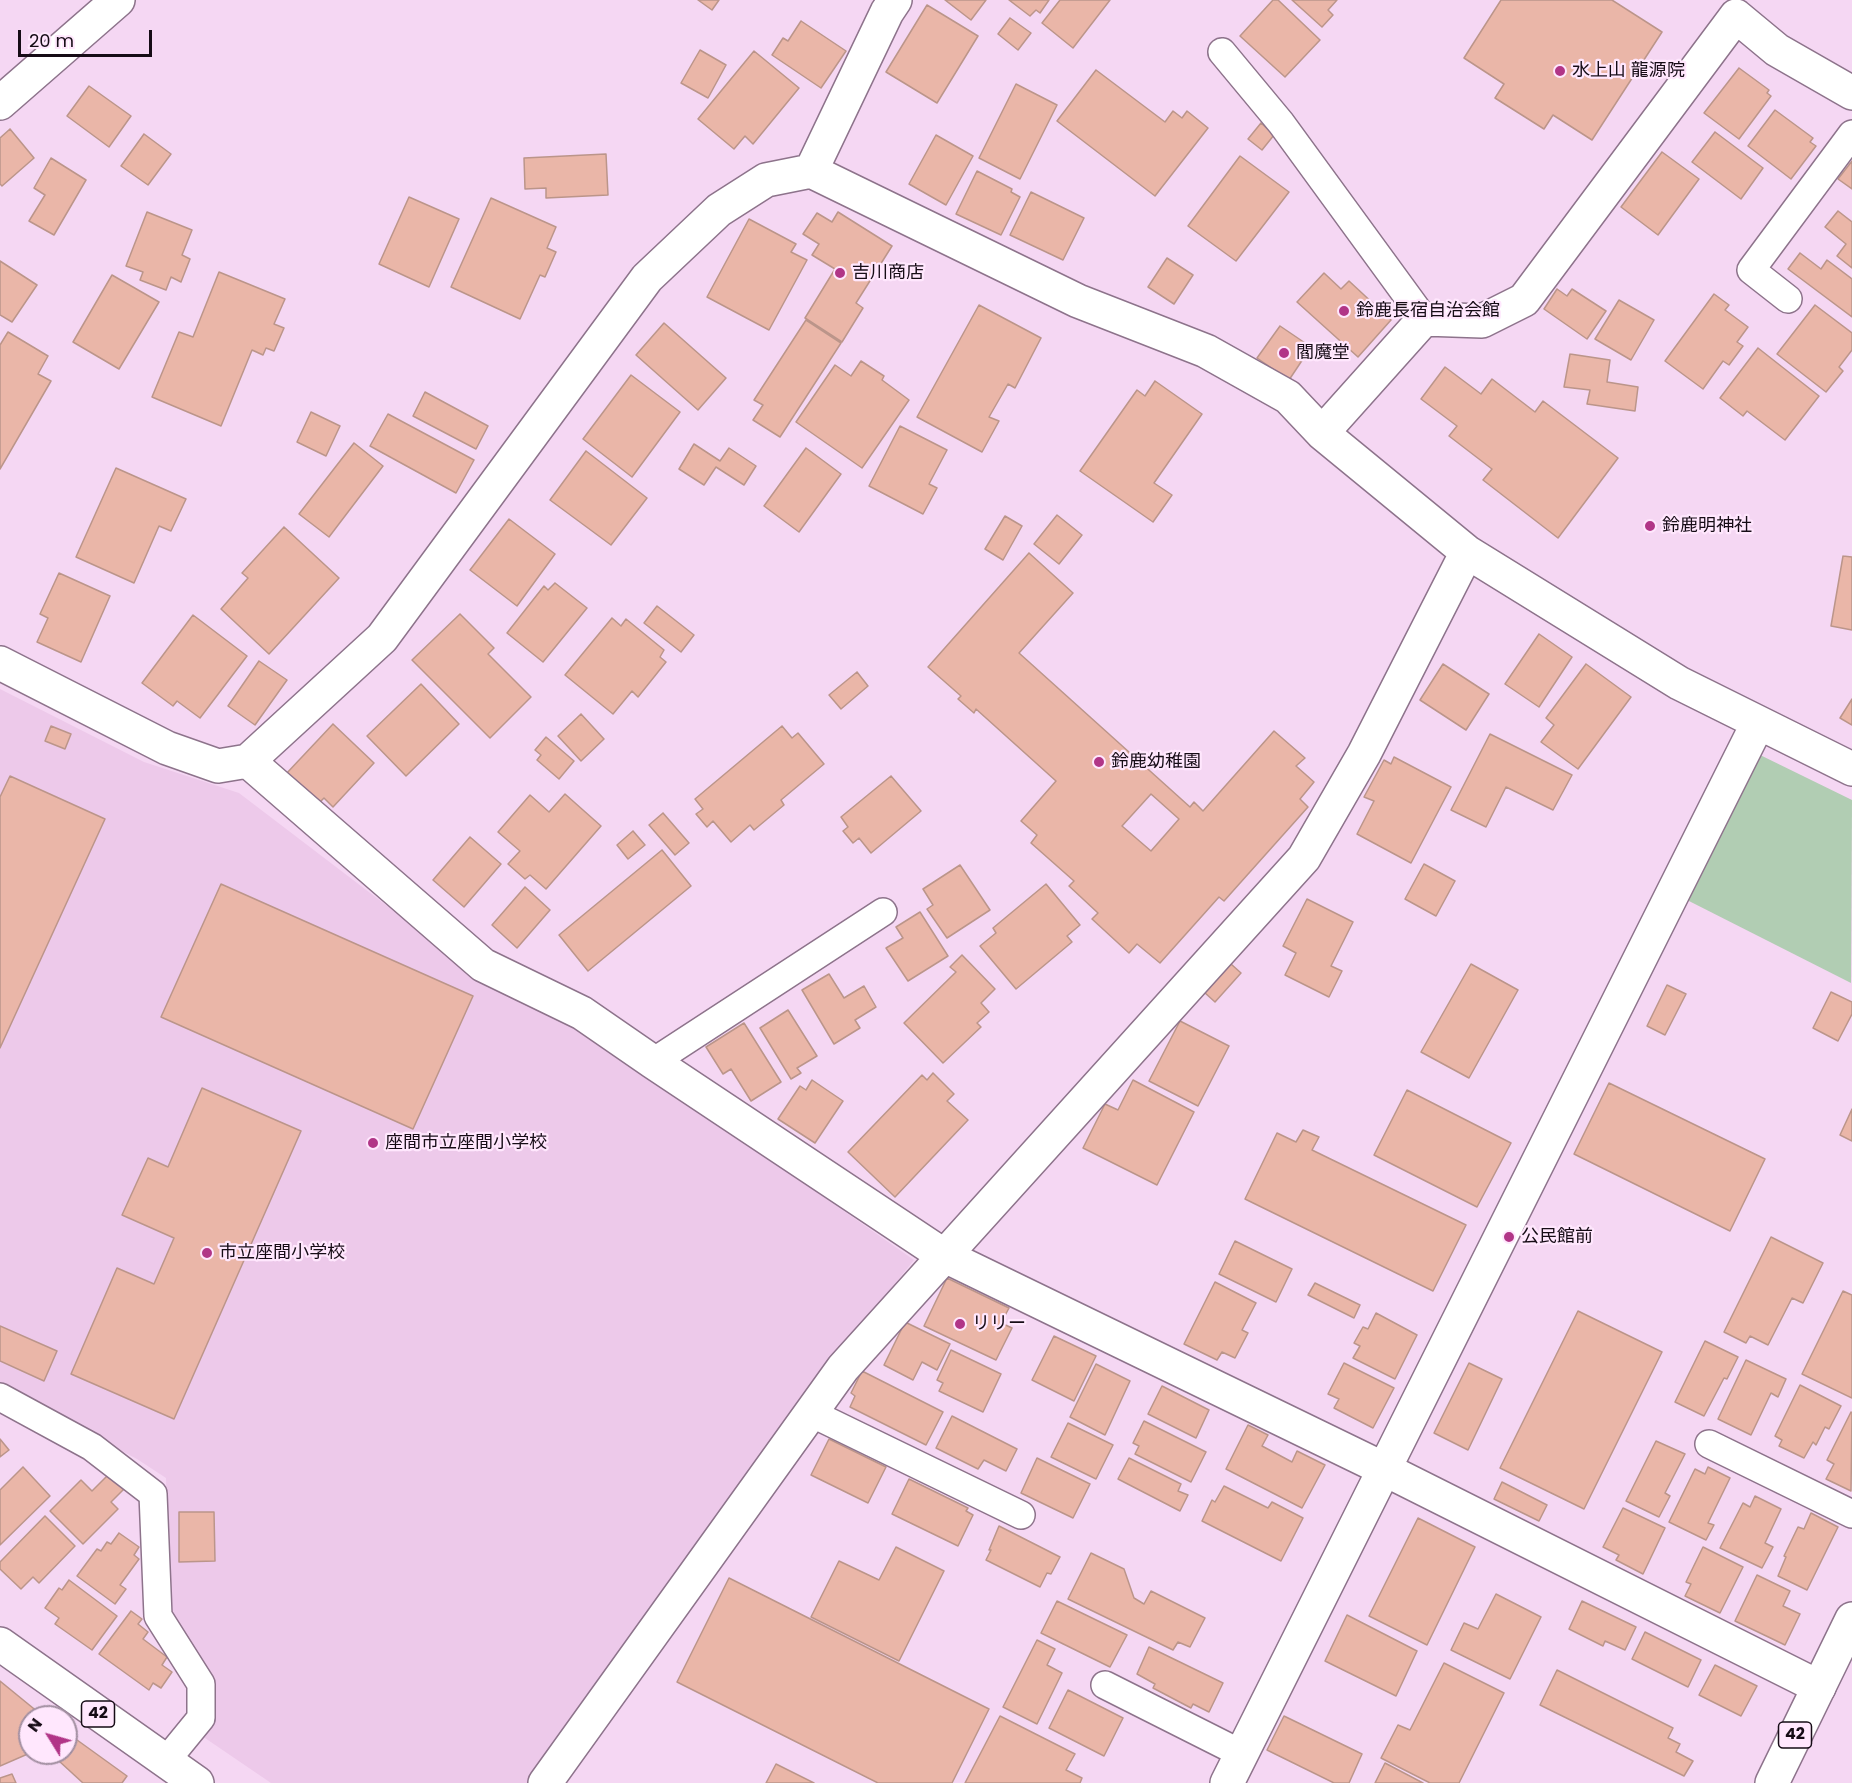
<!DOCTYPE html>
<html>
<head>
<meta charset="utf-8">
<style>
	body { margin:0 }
	#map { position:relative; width:1852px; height:1783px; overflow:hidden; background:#f5d7f3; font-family:Poppins,sans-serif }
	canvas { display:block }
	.north { position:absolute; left:18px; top:1705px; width:60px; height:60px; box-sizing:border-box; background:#ffe7fd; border:2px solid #a28fa1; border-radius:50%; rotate:307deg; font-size:16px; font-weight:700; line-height:24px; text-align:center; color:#160c16 }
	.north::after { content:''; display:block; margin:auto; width:21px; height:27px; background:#b13587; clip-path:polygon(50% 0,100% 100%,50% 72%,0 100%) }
	.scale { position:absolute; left:18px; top:30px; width:134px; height:27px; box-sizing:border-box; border:3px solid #160c16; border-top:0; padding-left:8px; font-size:18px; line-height:21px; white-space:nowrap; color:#160c16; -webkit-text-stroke:4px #ffe7fd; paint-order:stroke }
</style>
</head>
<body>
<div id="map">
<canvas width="1852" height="1783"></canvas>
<div class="north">N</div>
<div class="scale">20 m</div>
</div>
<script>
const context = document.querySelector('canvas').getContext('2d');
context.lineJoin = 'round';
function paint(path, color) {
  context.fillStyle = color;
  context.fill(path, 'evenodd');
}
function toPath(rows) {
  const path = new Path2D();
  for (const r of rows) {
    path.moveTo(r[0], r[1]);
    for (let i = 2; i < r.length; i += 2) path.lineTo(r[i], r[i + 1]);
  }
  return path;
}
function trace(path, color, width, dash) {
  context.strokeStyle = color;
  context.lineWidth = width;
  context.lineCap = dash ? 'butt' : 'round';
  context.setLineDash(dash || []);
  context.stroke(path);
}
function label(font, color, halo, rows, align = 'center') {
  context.font = font + ' Poppins,"Noto Sans JP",sans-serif';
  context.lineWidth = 4.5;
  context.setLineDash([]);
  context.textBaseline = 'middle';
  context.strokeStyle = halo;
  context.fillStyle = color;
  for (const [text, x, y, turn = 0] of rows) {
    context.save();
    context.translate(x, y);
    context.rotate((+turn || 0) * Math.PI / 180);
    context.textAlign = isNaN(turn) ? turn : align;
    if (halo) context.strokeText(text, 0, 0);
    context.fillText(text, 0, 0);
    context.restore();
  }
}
const built = toPath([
	[0,689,144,762,239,793,483,979,579,1026,914,1260,857,1331,527,1783,271,1783,202,1736,187,1637,173,1612,167,1541,166,1478,137,1459,0,1386]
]);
const green = toPath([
	[1756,753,1852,800,1851,983,1685,899]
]);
const building = toPath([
	[698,0,719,0,712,10,698,0],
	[945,0,986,0,971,20,945,0],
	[1009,0,1049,0,1040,13,1036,10,1030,16,1009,0],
	[1060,0,1110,0,1073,48,1042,23,1060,0],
	[1273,0,1278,0,1320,40,1285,77,1240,36,1273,0],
	[1292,0,1337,0,1328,10,1333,15,1322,27,1292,0],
	[1501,0,1612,0,1662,32,1592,140,1553,115,1544,129,1495,98,1504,84,1464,58,1501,0],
	[927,5,978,36,937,103,886,72,927,5],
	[1010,18,1031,33,1018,50,998,34,1010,18],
	[801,21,846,51,821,88,772,55,783,38,788,41,801,21],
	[700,50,726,65,708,98,681,83,700,50],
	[754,51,799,88,753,144,745,136,734,149,698,119,754,51],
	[1739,68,1769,90,1767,93,1771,96,1739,139,1704,113,1739,68],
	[1096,70,1165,122,1173,111,1182,118,1187,111,1208,128,1155,196,1057,121,1096,70],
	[1016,84,1057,105,1020,179,979,158,1016,84],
	[89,86,131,116,109,147,67,116,89,86],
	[1775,110,1813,138,1810,142,1816,146,1791,179,1748,146,1775,110],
	[1261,123,1274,135,1262,150,1248,139,1261,123],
	[10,129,34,158,2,186,0,184,0,138,10,129],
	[1715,132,1763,168,1741,199,1692,162,1715,132],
	[144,134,171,154,148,185,121,166,144,134],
	[936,135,973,156,946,205,909,184,936,135],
	[1662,152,1699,179,1658,235,1621,207,1662,152],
	[606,154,608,195,546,198,546,188,525,189,524,158,606,154],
	[1240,156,1289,192,1236,261,1188,226,1240,156],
	[51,158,86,180,54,235,29,221,45,195,34,188,51,158],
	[1852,161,1852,189,1838,179,1852,161],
	[977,171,1012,189,1011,192,1020,197,1001,235,956,214,977,171],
	[1031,192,1084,218,1063,260,1010,235,1031,192],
	[409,197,459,219,429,287,379,264,409,197],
	[491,198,556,227,547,248,556,252,545,277,540,275,520,319,451,287,491,198],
	[1838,211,1852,222,1852,268,1837,256,1846,244,1825,227,1838,211],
	[147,212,192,230,182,255,190,259,181,282,171,277,166,290,140,280,143,272,126,266,147,212],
	[838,212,892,246,856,303,863,308,842,342,805,318,835,269,812,255,819,244,803,234,817,213,832,222,838,212],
	[749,219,796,244,791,252,807,260,769,330,707,297,749,219],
	[1800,253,1821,269,1827,260,1852,279,1852,317,1788,269,1800,253],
	[1167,258,1193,275,1174,304,1148,287,1167,258],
	[0,261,37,285,12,322,0,315,0,261],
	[219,272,285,299,274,324,284,328,274,351,266,348,263,355,252,350,221,426,152,397,179,332,193,337,219,272],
	[1324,273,1341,289,1349,281,1391,320,1358,357,1297,302,1324,273],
	[112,275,159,302,119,369,73,342,112,275],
	[1557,289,1567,296,1572,289,1606,311,1587,339,1544,309,1557,289],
	[1714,294,1729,305,1725,310,1748,327,1737,342,1743,346,1729,365,1723,361,1703,389,1665,361,1714,294],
	[1619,300,1654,320,1631,360,1595,339,1619,300],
	[979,305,1041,338,1015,388,1008,384,989,417,999,421,982,452,917,417,979,305],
	[1815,305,1852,333,1852,350,1839,367,1843,371,1826,392,1777,354,1815,305],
	[806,320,841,343,780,437,753,420,763,405,754,400,806,320],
	[664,323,726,378,698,410,636,355,664,323],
	[1280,326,1311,347,1289,380,1257,358,1280,326],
	[8,332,48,356,38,374,51,381,0,469,0,345,8,332],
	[1758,348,1819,396,1785,440,1747,411,1743,416,1720,398,1758,348],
	[1570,354,1610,360,1607,382,1638,387,1635,411,1587,404,1590,390,1564,387,1570,354],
	[861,361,884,376,882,380,909,400,862,468,796,422,835,365,851,376,861,361],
	[1445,367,1481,394,1492,379,1535,412,1543,401,1618,458,1558,538,1483,480,1492,469,1449,436,1457,426,1421,399,1445,367],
	[631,375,680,412,632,477,583,439,631,375],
	[1155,381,1202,414,1154,483,1172,495,1153,522,1080,471,1137,390,1145,396,1155,381],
	[425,392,488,426,476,449,413,416,425,392],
	[311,412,340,426,326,456,297,442,311,412],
	[388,414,474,460,456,493,370,446,388,414],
	[900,426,947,450,929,484,937,488,923,514,869,486,900,426],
	[354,443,383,466,329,537,299,514,354,443],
	[694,444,720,461,729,448,756,466,744,485,716,467,704,485,679,469,694,444],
	[806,448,841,474,799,532,764,506,806,448],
	[586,451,647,498,611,545,550,500,586,451],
	[116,468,186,499,171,531,159,526,134,583,76,557,116,468],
	[1057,515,1082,535,1059,564,1034,544,1057,515],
	[1005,516,1022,526,1003,560,985,549,1005,516],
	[509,519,555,554,517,606,470,570,509,519],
	[284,527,339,578,269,654,221,609,248,578,242,573,284,527],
	[1029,553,1073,593,1019,653,1190,807,1194,802,1203,811,1274,731,1305,758,1296,766,1314,782,1300,799,1308,807,1224,901,1219,897,1160,963,1137,944,1129,953,1092,919,1098,913,1069,886,1074,881,1031,843,1037,835,1021,821,1056,781,976,709,974,713,958,699,961,696,928,667,1029,553],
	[1151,794,1179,819,1151,851,1122,826,1151,794],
	[1843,556,1852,557,1852,630,1831,626,1843,556],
	[59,573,110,596,81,662,37,642,48,618,40,614,59,573],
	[555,583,587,608,543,662,507,633,544,586,548,590,555,583],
	[657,606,694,635,681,652,644,623,657,606],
	[460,614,494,648,488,654,531,697,490,738,412,660,460,614],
	[193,615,247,656,200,718,177,701,173,706,142,683,193,615],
	[612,618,621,626,626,619,664,650,660,657,666,662,638,697,632,691,613,714,565,675,612,618],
	[1539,634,1572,657,1539,707,1505,684,1539,634],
	[259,661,287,680,255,725,228,706,259,661],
	[1443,664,1489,694,1466,730,1420,700,1443,664],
	[1586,664,1631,697,1578,769,1541,742,1554,725,1546,718,1586,664],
	[857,672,868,686,841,709,829,695,857,672],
	[421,684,459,724,406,776,367,736,421,684],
	[1852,699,1852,725,1840,718,1852,699],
	[581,714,604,739,581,761,558,736,581,714],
	[333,724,374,763,333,807,324,798,317,805,285,775,333,724],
	[51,726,71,734,65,749,45,741,51,726],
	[782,726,792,738,798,733,824,764,781,800,784,805,754,830,750,825,731,842,713,821,707,827,696,814,703,809,695,799,782,726],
	[1490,734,1572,775,1553,810,1506,787,1486,827,1451,810,1490,734],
	[546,737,574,761,559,779,537,760,541,755,535,750,546,737],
	[1394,757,1451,787,1411,863,1357,834,1374,801,1364,797,1384,760,1391,764,1394,757],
	[10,776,105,819,0,1048,0,797,10,776],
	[891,776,921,811,871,853,859,838,853,843,843,831,848,827,841,817,891,776],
	[565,794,601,826,546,889,530,875,525,879,508,864,520,851,498,832,530,795,549,812,565,794],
	[663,813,689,843,675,855,649,825,663,813],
	[633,831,645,845,628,859,617,845,633,831],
	[470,837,501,864,464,907,433,880,470,837],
	[662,850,691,886,588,971,559,935,662,850],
	[1424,864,1455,881,1436,916,1405,899,1424,864],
	[960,865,990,910,947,938,927,909,933,905,923,889,960,865],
	[221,884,473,996,413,1129,161,1017,221,884],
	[1046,884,1080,925,1067,936,1072,942,1016,989,980,946,996,933,993,928,1046,884],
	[525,887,550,910,517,948,492,925,525,887],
	[1307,899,1353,922,1331,966,1342,971,1329,997,1285,975,1296,953,1283,946,1307,899],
	[920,912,948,956,908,981,886,948,903,938,896,927,920,912],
	[962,955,995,989,981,1003,989,1012,977,1023,981,1027,943,1063,904,1023,956,972,950,967,962,955],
	[1231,964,1241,973,1215,1002,1204,992,1231,964],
	[1471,964,1518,990,1469,1078,1421,1052,1471,964],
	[829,974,844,998,864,986,876,1007,855,1020,860,1028,834,1044,802,990,829,974],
	[1667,985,1686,994,1665,1035,1647,1026,1667,985],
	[1831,992,1852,1002,1852,1014,1838,1041,1813,1028,1831,992],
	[788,1010,817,1056,797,1068,801,1073,791,1079,760,1028,788,1010],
	[1180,1021,1229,1046,1198,1106,1149,1081,1180,1021],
	[744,1023,781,1082,751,1101,731,1069,723,1074,706,1047,744,1023],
	[933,1073,954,1094,947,1101,968,1120,895,1197,848,1152,922,1075,927,1080,933,1073],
	[812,1080,843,1101,815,1143,778,1119,800,1086,806,1090,812,1080],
	[1133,1080,1194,1112,1157,1185,1083,1148,1105,1104,1118,1110,1133,1080],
	[1609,1083,1765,1159,1730,1231,1574,1154,1609,1083],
	[202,1088,301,1131,174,1419,71,1374,117,1268,154,1284,174,1238,122,1215,148,1158,168,1167,202,1088],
	[1407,1090,1511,1143,1477,1207,1374,1155,1407,1090],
	[1852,1109,1852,1141,1840,1135,1852,1109],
	[1303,1130,1319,1137,1312,1150,1466,1225,1433,1291,1245,1199,1277,1133,1296,1142,1303,1130],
	[1771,1237,1823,1263,1803,1303,1792,1298,1768,1345,1750,1336,1746,1343,1724,1332,1771,1237],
	[1235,1241,1292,1269,1276,1302,1219,1274,1235,1241],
	[947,1278,1009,1308,1001,1323,1012,1328,996,1360,924,1326,947,1278],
	[1215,1282,1256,1303,1242,1330,1248,1333,1235,1358,1222,1352,1217,1360,1184,1344,1215,1282],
	[1315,1283,1360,1305,1354,1318,1308,1295,1315,1283],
	[1843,1291,1852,1295,1852,1398,1802,1374,1843,1291],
	[1578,1311,1662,1352,1584,1509,1500,1468,1578,1311],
	[1376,1313,1417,1335,1395,1379,1353,1358,1360,1346,1354,1343,1363,1327,1368,1329,1376,1313],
	[905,1322,950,1344,937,1370,922,1362,913,1380,884,1365,905,1322],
	[0,1326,57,1351,44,1381,0,1361,0,1326],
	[1054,1336,1096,1356,1074,1401,1032,1380,1054,1336],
	[1705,1341,1738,1357,1727,1379,1724,1378,1704,1416,1675,1402,1705,1341],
	[951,1350,1001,1374,983,1412,939,1391,943,1383,937,1380,951,1350],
	[1746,1360,1786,1379,1778,1397,1771,1393,1751,1435,1718,1419,1746,1360],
	[1344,1363,1394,1388,1373,1428,1334,1408,1339,1399,1328,1394,1344,1363],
	[1469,1363,1502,1379,1468,1450,1434,1433,1469,1363],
	[1096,1364,1130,1381,1105,1435,1070,1417,1096,1364],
	[862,1371,943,1412,926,1445,850,1407,855,1396,851,1393,862,1371],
	[1800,1385,1841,1406,1829,1429,1825,1427,1816,1445,1813,1442,1804,1458,1779,1446,1782,1440,1775,1436,1800,1385],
	[1162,1386,1209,1410,1196,1438,1148,1414,1162,1386],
	[1851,1412,1852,1413,1851,1491,1826,1479,1834,1464,1827,1460,1851,1412],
	[952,1416,1017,1449,1006,1471,984,1460,978,1469,936,1448,952,1416],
	[1144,1421,1206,1452,1191,1482,1135,1454,1139,1446,1133,1443,1144,1421],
	[1068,1423,1113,1445,1096,1479,1051,1457,1068,1423],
	[1248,1425,1268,1435,1262,1446,1292,1462,1297,1451,1325,1465,1302,1508,1226,1469,1248,1425],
	[0,1439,9,1450,0,1457,0,1439],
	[829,1439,886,1467,868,1503,811,1475,829,1439],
	[1656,1441,1685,1454,1665,1493,1670,1496,1659,1517,1626,1501,1656,1441],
	[1037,1458,1090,1484,1073,1518,1021,1493,1037,1458],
	[1129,1458,1181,1484,1178,1491,1188,1495,1180,1511,1118,1479,1129,1458],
	[23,1467,50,1496,0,1545,0,1490,23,1467],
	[1708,1467,1730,1478,1708,1523,1714,1525,1706,1540,1669,1522,1695,1469,1705,1474,1708,1467],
	[111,1472,126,1487,111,1502,118,1509,83,1544,50,1511,81,1480,92,1491,111,1472],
	[909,1479,968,1508,966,1511,973,1515,958,1546,892,1514,909,1479],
	[1502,1482,1547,1505,1539,1521,1494,1499,1502,1482],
	[1224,1486,1268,1508,1272,1502,1303,1518,1281,1561,1202,1521,1212,1500,1215,1502,1224,1486],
	[1755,1496,1781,1509,1765,1543,1773,1547,1762,1568,1720,1548,1743,1503,1750,1507,1755,1496],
	[1623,1508,1665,1528,1643,1574,1616,1560,1619,1555,1603,1547,1623,1508],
	[179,1512,214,1512,215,1561,179,1562,179,1512],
	[1811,1513,1838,1527,1807,1590,1778,1576,1786,1557,1784,1556,1798,1527,1804,1529,1811,1513],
	[45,1516,75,1546,39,1583,33,1577,21,1589,0,1569,0,1562,45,1516],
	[1418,1518,1475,1547,1427,1645,1369,1616,1418,1518],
	[999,1526,1060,1557,1051,1574,1047,1573,1040,1587,986,1560,991,1550,989,1550,999,1526],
	[119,1533,139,1547,134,1555,139,1559,120,1585,126,1589,115,1604,77,1576,97,1549,101,1551,107,1542,111,1544,119,1533],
	[896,1547,944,1571,899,1661,811,1617,839,1561,879,1580,896,1547],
	[1703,1547,1743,1567,1720,1613,1685,1596,1691,1584,1686,1582,1703,1547],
	[1091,1553,1124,1569,1134,1598,1144,1604,1151,1591,1205,1618,1190,1647,1178,1642,1173,1650,1068,1599,1091,1553],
	[1757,1575,1790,1591,1783,1606,1800,1614,1785,1645,1735,1621,1757,1575],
	[729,1578,989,1709,952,1783,878,1783,677,1682,729,1578],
	[69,1580,117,1616,92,1650,55,1624,59,1618,45,1608,59,1588,62,1590,69,1580],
	[1496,1594,1541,1617,1510,1679,1451,1650,1464,1623,1478,1629,1496,1594],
	[1057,1601,1127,1635,1110,1667,1041,1633,1057,1601],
	[1582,1601,1636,1627,1625,1650,1605,1641,1603,1646,1569,1629,1582,1601],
	[131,1611,142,1619,138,1624,148,1632,143,1639,167,1657,162,1665,172,1672,161,1688,153,1683,149,1690,99,1654,131,1611],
	[1347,1615,1417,1651,1396,1696,1325,1661,1347,1615],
	[1645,1632,1701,1660,1688,1687,1632,1659,1645,1632],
	[1037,1640,1055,1649,1047,1665,1062,1673,1037,1724,1003,1707,1037,1640],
	[1149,1647,1223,1683,1209,1712,1193,1704,1191,1708,1153,1688,1155,1684,1137,1674,1149,1647],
	[1444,1663,1504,1693,1459,1783,1430,1783,1381,1758,1398,1725,1410,1730,1444,1663],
	[1715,1665,1757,1686,1741,1716,1699,1695,1715,1665],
	[1557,1670,1673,1728,1668,1738,1680,1744,1676,1752,1693,1761,1684,1776,1540,1705,1557,1670],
	[0,1681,44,1717,30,1717,30,1753,0,1766,0,1681],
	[1068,1690,1123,1718,1104,1756,1049,1728,1068,1690],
	[1000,1716,1075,1754,1066,1770,1082,1778,1080,1783,965,1783,1000,1716],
	[1284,1716,1362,1754,1349,1783,1334,1783,1267,1750,1284,1716],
	[66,1732,127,1776,122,1783,83,1783,59,1761,62,1757,56,1753,66,1753,66,1732],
	[1385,1763,1423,1783,1375,1783,1385,1763],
	[776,1764,814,1783,766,1783,776,1764],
	[12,1774,16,1783,0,1783,0,1778,12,1774]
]);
const lane = toPath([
	[1222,52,1281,123,1424,319],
	[1788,299,1751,270,1852,134],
	[653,1062,883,912],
	[0,1397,92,1447,153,1494,158,1616,201,1684,201,1718,165,1762],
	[811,1413,1021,1515],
	[1709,1444,1852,1514],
	[1105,1685,1242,1754]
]);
const street = toPath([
	[0,103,118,0],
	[811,171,887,12,895,0],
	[1322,433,1424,319,1482,321,1524,300,1736,16,1777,50,1852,93],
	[0,663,167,748,218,766,248,761,382,638,647,278,719,210,766,180,811,171,1078,301,1206,351,1288,397,1322,433,1467,552,1679,683,1852,769],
	[248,761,483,965,582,1013,653,1062,943,1255,1384,1469,1819,1687],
	[545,1783,843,1368,1304,858,1364,754,1467,552],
	[1227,1783,1758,723]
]);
const primary = toPath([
	[0,1644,197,1783],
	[1772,1783,1852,1619]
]);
const markers = [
	[1560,71,6,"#b13587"],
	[840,273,6,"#b13587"],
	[1344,311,6,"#b13587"],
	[1284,353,6,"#b13587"],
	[1650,526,6,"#b13587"],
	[1099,762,6,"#b13587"],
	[373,1143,6,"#b13587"],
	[1509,1237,6,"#b13587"],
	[207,1253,6,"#b13587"],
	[960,1324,6,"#b13587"]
];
const shields = [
	[98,1714,33],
	[1795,1735,33]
];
const shieldNames = [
	["42",98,1714],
	["42",1795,1735]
];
const poiNames = [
	["水上山 龍源院",1572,71],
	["吉川商店",852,273],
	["鈴鹿長宿自治会館",1356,311],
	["閻魔堂",1296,353],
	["鈴鹿明神社",1662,526],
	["鈴鹿幼稚園",1111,762],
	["座間市立座間小学校",385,1143],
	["公民館前",1521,1237],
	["市立座間小学校",219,1253],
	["リリー",972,1324]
];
paint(built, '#edc9ea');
paint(green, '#b1cdb3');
paint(building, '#eab6a8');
trace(building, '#bb958a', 1.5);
trace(lane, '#8d738b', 30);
trace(street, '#8d738b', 36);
trace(primary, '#8d738b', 36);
trace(lane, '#fff', 27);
trace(street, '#fff', 33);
trace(primary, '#fff', 33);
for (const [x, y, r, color] of markers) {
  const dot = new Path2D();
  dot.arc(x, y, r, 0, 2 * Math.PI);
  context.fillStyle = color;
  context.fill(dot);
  trace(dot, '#ffe7fd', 2);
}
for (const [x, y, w] of shields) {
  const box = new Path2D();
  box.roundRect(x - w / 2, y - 13, w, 26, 4.5);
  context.fillStyle = '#ffe7fd';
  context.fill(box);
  trace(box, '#160c16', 1.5);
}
label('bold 16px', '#160c16', null, shieldNames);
label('18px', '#160c16', '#ffe7fd', poiNames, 'left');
</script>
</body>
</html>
